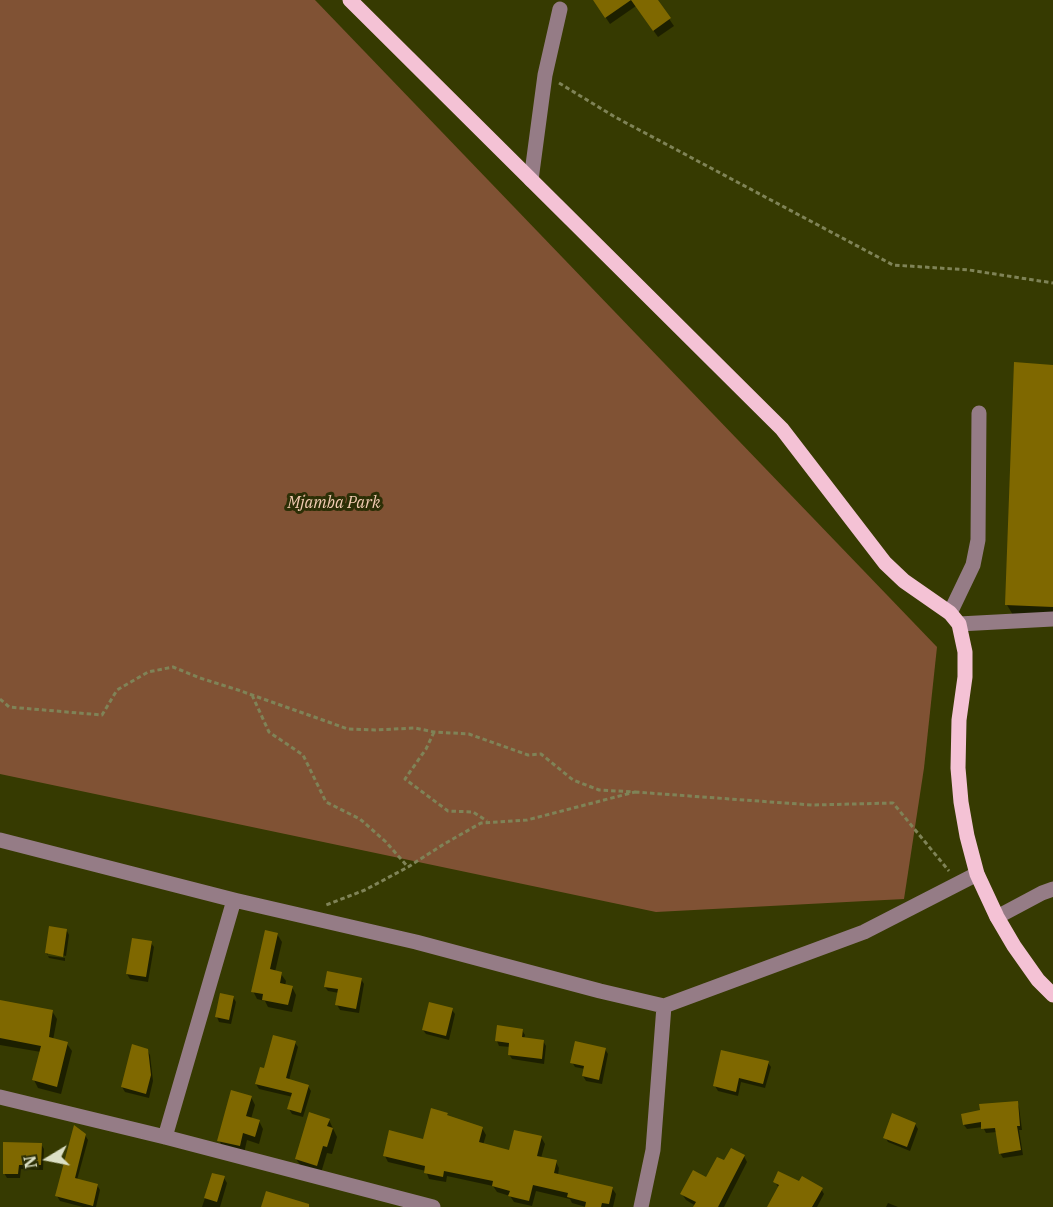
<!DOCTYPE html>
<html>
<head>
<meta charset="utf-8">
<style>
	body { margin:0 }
	#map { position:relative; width:1053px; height:1207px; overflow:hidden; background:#363a01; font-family:"IBM Plex Serif",serif }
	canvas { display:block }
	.north { position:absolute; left:18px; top:1129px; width:60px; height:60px; -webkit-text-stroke:4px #2c2f06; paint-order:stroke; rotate:260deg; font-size:16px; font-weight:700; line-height:24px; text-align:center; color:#dce0c5 }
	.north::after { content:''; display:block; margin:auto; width:21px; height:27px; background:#dce0c5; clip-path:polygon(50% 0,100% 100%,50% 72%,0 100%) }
</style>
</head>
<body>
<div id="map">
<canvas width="1053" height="1207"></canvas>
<div class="north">N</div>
</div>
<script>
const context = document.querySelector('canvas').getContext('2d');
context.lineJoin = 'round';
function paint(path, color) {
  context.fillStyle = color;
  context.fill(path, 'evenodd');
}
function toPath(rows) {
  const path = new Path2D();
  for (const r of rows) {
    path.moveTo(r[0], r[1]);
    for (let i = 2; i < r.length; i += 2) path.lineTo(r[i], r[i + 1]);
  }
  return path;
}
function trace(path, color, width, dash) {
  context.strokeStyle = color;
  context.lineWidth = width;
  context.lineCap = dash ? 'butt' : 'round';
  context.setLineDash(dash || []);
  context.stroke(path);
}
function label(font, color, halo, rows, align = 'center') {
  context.font = font + ' "IBM Plex Serif",serif';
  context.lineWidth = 6;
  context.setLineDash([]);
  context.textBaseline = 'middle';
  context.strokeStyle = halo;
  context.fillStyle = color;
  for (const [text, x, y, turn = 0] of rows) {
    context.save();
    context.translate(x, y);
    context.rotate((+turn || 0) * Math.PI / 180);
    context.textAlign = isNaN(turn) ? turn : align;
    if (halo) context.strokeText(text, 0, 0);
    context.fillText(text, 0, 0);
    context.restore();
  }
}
const green = toPath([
	[0,0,315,0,937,647,924,768,904,899,656,912,0,774]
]);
const shadow = toPath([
	[594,0,656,0,674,26,658,37,636,6,610,24],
	[1053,366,1053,616,1013,615,1007,605],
	[67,931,69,935,66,956,48,952,48,955,46,953],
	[277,934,282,942,275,972,281,974,286,981,285,986,292,987,296,995,292,1012,268,1007,265,1001,257,999,253,991],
	[151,943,154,947,148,982,130,979,127,974],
	[48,956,65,958,65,961,49,958],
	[361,979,364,984,359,1013,340,1010,337,1005,339,993,328,991,325,987],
	[233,997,236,1002,231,1024,219,1022,217,1017],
	[0,1002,52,1011,57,1019,53,1040,67,1044,72,1051,61,1094,38,1088,34,1080,41,1052,0,1045],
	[452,1010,455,1014,449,1040,426,1034,423,1030],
	[522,1030,525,1035,524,1039,543,1041,546,1046,544,1064,512,1059,509,1054,510,1047,499,1046,497,1041],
	[295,1043,298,1047,289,1080,308,1086,311,1091,303,1117,292,1114,289,1109,293,1097,259,1089,256,1084,265,1069],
	[605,1049,608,1054,602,1084,586,1081,583,1076,585,1069,575,1067,572,1062],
	[147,1050,150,1055,153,1081,149,1098,125,1092,122,1087],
	[768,1063,771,1067,765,1088,741,1082,738,1096,718,1091,715,1086],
	[251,1097,255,1105,251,1119,259,1121,263,1129,259,1144,247,1140,244,1153,223,1148,219,1140],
	[1017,1102,1019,1107,1022,1130,1019,1130,1023,1155,1003,1158,1000,1153,997,1132,986,1133,983,1127,967,1129,964,1125,962,1115],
	[448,1117,482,1128,486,1135,483,1145,511,1151,541,1137,545,1144,541,1158,556,1162,559,1168,558,1175,612,1188,616,1194,613,1207,586,1207,572,1203,570,1199,536,1191,532,1206,514,1202,510,1196,497,1192,493,1186,447,1176,446,1182,429,1179,426,1171,388,1162,385,1156,424,1140],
	[329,1120,337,1137,332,1154,327,1153,321,1173,301,1166,296,1159],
	[915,1124,918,1129,910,1151,888,1142,885,1137],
	[85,1135,88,1140,77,1180,97,1185,100,1190,96,1207,83,1207,60,1201,57,1196],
	[41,1144,44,1149,43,1170,21,1169,20,1178,7,1178,4,1173],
	[744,1156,747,1162,724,1207,695,1207,696,1206,686,1200,682,1194,707,1179,725,1162],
	[213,1174,224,1178,227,1183,220,1207,202,1207],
	[775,1182,799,1183,821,1189,824,1194,817,1207,769,1207,779,1188],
	[888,1203,898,1207,886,1207]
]);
const building = toPath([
	[593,0,658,0,671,18,653,31,631,0,605,18],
	[1014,362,1053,365,1053,607,1005,605],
	[49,926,67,929,63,957,45,953],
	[265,930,278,933,270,969,282,972,280,983,293,986,288,1005,262,1000,263,994,251,992],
	[132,938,152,941,146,977,126,974],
	[327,971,362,978,356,1009,335,1005,338,989,324,987],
	[220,993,234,996,229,1020,215,1017],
	[0,1000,53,1010,49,1037,68,1042,57,1087,32,1080,41,1046,0,1038],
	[429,1002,453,1008,446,1036,422,1030],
	[497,1025,523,1029,522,1037,544,1040,542,1059,508,1055,509,1043,495,1041],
	[273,1035,296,1041,286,1078,309,1085,301,1113,287,1109,292,1093,255,1084,260,1067,264,1068],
	[575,1041,606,1048,599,1080,582,1076,584,1066,570,1063],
	[132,1044,148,1049,151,1075,146,1094,121,1087],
	[721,1050,769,1061,763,1084,739,1078,736,1092,713,1086],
	[231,1090,252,1096,246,1116,260,1120,255,1137,243,1133,240,1146,217,1141],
	[1018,1101,1020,1126,1017,1126,1021,1150,999,1154,995,1128,981,1129,981,1122,963,1125,961,1114,980,1110,979,1104],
	[431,1108,448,1113,447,1115,483,1127,479,1142,509,1150,514,1130,542,1136,537,1156,557,1160,554,1173,613,1187,609,1204,602,1203,601,1207,585,1207,586,1202,567,1197,568,1193,533,1185,529,1201,508,1196,510,1191,492,1186,493,1181,444,1171,443,1177,424,1173,425,1166,383,1156,389,1130,423,1139],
	[309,1112,330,1119,327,1126,333,1128,327,1147,323,1146,317,1166,295,1159],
	[892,1113,916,1123,907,1147,883,1138],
	[74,1125,86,1134,75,1178,98,1184,93,1206,55,1196],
	[3,1142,42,1143,41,1165,19,1165,18,1174,3,1174],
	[731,1148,745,1155,718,1207,693,1207,696,1202,680,1194,693,1170,706,1177,717,1157,724,1160],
	[778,1171,799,1181,802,1176,823,1188,812,1207,767,1207,779,1185,773,1182],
	[212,1173,225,1176,217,1202,204,1198],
	[266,1191,309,1204,309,1207,261,1207]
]);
const path = toPath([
	[559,83,615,117,893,265,969,270,1053,283],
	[252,695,269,732,303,755,326,802,360,819,386,842,408,867],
	[0,699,9,707,102,715,117,690,148,672,173,667,200,678,238,690,348,729,375,730,415,728,434,732,469,734,528,755,541,754,573,780,599,790,635,792,527,820,481,823,444,844,408,867,365,890,326,905],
	[434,732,426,749,405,779,448,811,473,812,487,821],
	[635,792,812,805,893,803,949,871]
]);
const minor = toPath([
	[531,180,545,75,560,9],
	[950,613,973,565,978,540,979,413],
	[959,624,1053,619],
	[0,840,234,900,416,942,600,991,664,1006,864,932,977,874],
	[997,917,1042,893,1053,889],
	[0,1097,165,1137,433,1207],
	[165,1137,234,900],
	[641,1207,653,1150,664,1006]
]);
const major = toPath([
	[350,0,782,429,885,563,904,581,950,613,959,624,965,652,965,677,959,720,958,768,961,802,967,836,977,874,997,917,1014,946,1038,980,1053,995]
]);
const parkNames = [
	["Mjamba Park",334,503]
];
paint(green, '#805234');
paint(shadow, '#0007');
paint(building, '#7f6800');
trace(path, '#7f8357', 3, [4.5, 3]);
trace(minor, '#957c86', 15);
trace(major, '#f4c2d5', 15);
label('italic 16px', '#f3ccb3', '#2c2f06', parkNames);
</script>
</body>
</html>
